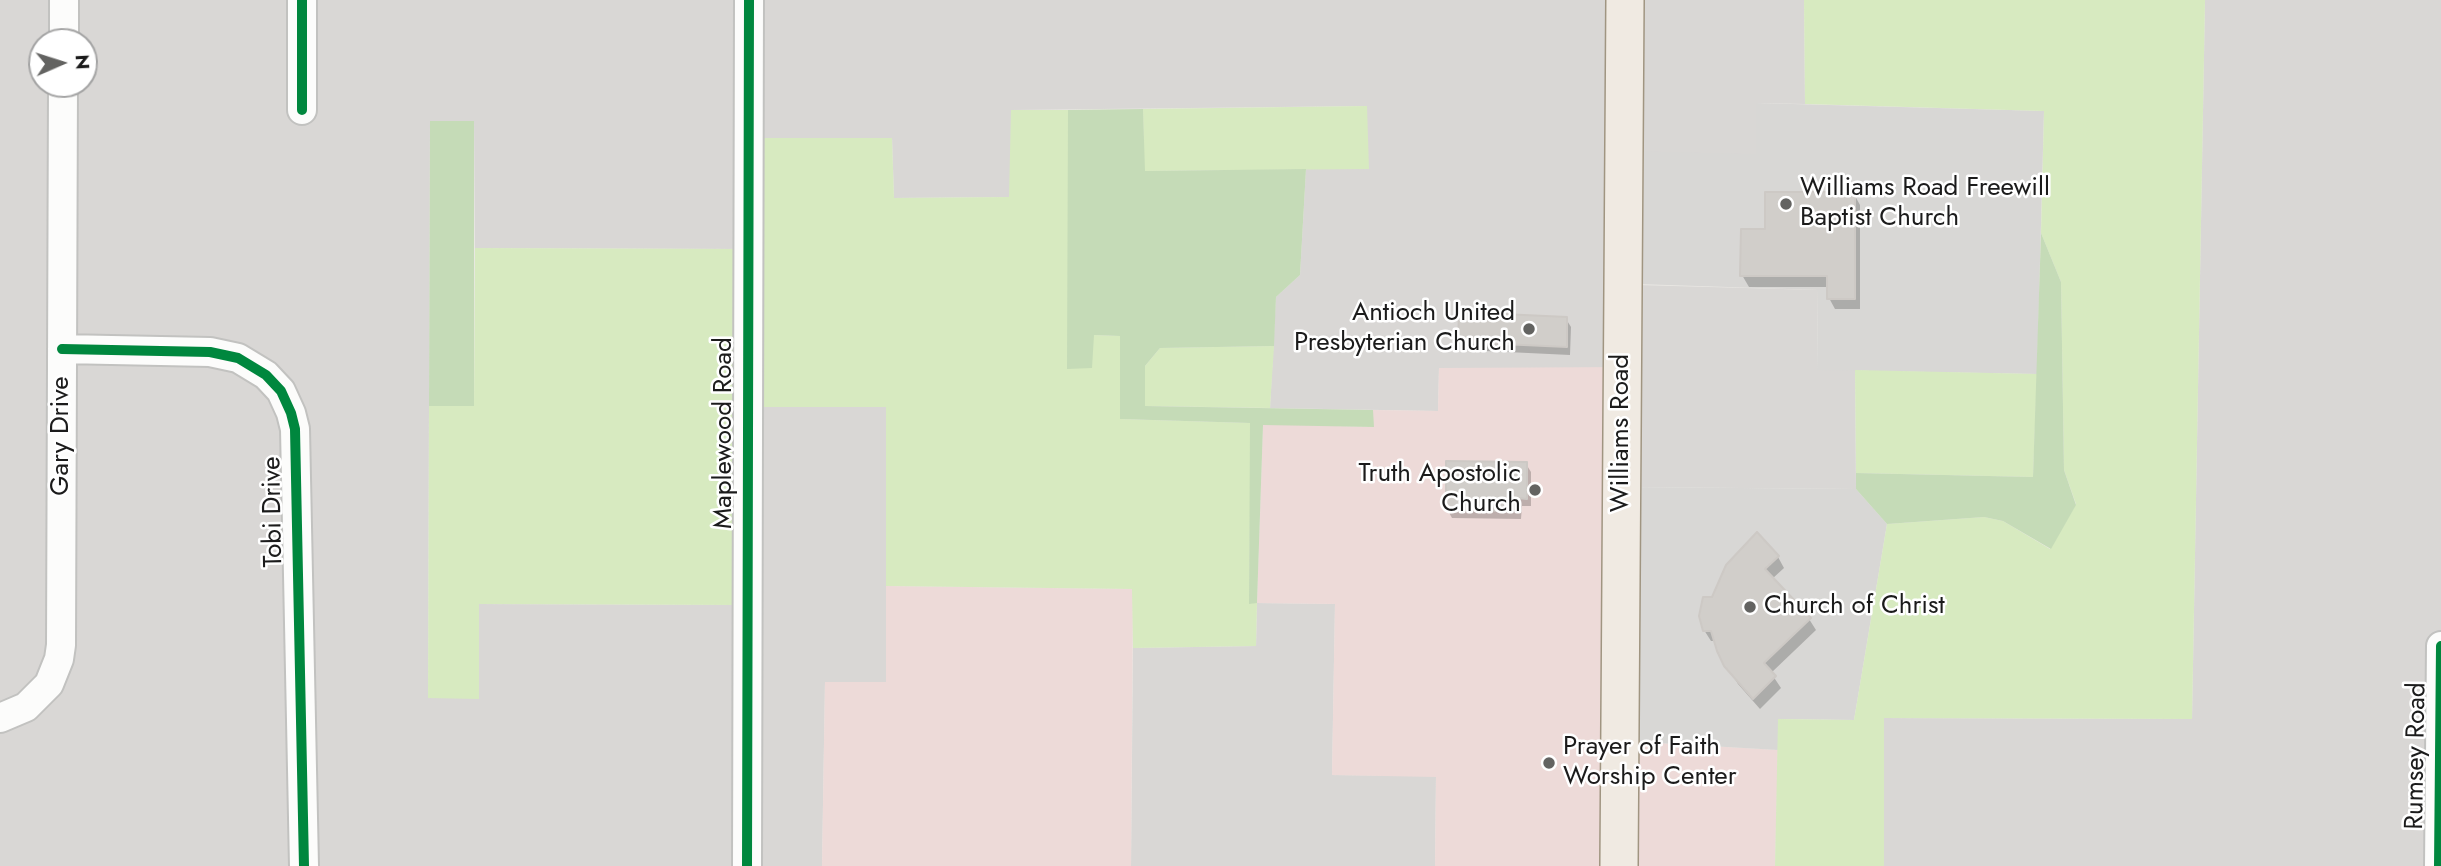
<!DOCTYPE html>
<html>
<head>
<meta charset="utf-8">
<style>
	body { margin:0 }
	#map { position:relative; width:2441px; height:866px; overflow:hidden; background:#eae8e4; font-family:Jost,sans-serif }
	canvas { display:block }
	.north { position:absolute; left:28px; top:28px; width:70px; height:70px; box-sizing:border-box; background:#fff; border:2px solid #a4a4a4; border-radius:50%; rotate:87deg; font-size:19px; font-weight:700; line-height:28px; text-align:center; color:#1b1b1b }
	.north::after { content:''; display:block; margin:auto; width:24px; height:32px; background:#636361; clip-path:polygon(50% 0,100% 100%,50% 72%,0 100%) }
</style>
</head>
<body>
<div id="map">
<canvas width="2441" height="866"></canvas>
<div class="north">N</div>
</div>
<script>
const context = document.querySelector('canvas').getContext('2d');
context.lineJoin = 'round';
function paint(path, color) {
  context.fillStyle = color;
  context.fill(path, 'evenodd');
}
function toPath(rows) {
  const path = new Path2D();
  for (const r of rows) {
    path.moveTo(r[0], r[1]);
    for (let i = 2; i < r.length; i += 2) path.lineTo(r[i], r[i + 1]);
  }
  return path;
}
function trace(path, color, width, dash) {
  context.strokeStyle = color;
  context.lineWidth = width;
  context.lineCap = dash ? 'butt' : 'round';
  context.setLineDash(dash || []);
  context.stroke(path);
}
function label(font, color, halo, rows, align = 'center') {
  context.font = font + ' Jost,sans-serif';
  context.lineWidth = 5;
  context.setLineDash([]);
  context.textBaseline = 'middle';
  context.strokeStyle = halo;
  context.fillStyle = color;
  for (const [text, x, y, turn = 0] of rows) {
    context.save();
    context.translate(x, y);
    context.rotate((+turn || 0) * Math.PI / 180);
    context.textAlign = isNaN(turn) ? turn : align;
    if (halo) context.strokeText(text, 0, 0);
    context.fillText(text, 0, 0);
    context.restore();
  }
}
const residential = toPath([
	[0,0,1804,0,1805,104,1756,103,1757,154,1637,285,1818,290,1817,370,1855,370,1856,489,1626,487,1439,368,1438,411,1270,408,1276,297,1300,275,1306,169,1368,168,1366,106,1012,110,1010,197,894,198,892,138,740,249,475,248,474,121,430,121,428,698,479,698,479,604,738,605,739,407,886,406,886,682,825,682,822,866,0,866],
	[42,42,84,42,84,84,42,84],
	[2205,0,2441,0,2441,866,1884,866,1883,718,2192,719],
	[1257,603,1335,604,1332,775,1436,776,1435,866,1131,866,1133,648,1256,646]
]);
const commercial = toPath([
	[1627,367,1624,741,1778,750,1775,866,1435,866,1436,777,1332,775,1335,604,1257,603,1263,424,1373,427,1373,410,1438,411,1439,368],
	[886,586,1133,589,1131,866,822,866,825,682,886,682]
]);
const religious = toPath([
	[1756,103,2044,111,2037,374,1817,370,1818,290,1637,284,1636,151,1756,154],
	[1626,487,1856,489,1887,524,1854,720,1779,719,1778,750,1624,741]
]);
const grass = toPath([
	[1804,0,2205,0,2192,719,1884,718,1884,866,1775,866,1778,719,1854,720,1887,524,1984,517,2003,521,2050,549,2076,504,2064,470,2061,282,2041,233,2044,111,1805,104],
	[1367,106,1369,169,1144,171,1143,109],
	[1011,110,1068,110,1068,368,1094,335,1121,336,1120,419,1251,423,1249,603,1257,603,1256,646,1133,648,1132,589,886,586,886,407,757,407,757,138,892,138,894,198,1009,197],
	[475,248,740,249,739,605,479,604,479,699,428,698,429,406,474,406],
	[1274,346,1270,408,1145,406,1145,366,1160,348],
	[1855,370,2037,374,2033,477,1856,473]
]);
const forest = toPath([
	[1143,109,1145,171,1306,169,1300,275,1276,297,1274,346,1160,348,1145,366,1145,406,1373,410,1374,427,1263,425,1257,603,1249,604,1250,423,1120,419,1120,336,1094,335,1092,368,1067,369,1068,110],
	[430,121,474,121,474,406,429,406],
	[2041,233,2061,282,2064,470,2076,505,2051,549,2003,521,1984,517,1887,524,1856,489,1856,473,2033,477]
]);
const shadow = toPath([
	[1854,194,1860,205,1860,309,1835,309,1829,298,1829,287,1749,287,1742,275,1767,231],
	[1566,319,1571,327,1570,355,1465,350,1460,341],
	[1526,464,1531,472,1531,506,1522,506,1521,519,1452,518,1447,509],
	[1757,535,1778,557,1784,568,1772,579,1809,619,1816,630,1771,673,1781,688,1760,709,1738,684,1718,651,1716,641,1711,641,1704,630,1713,599]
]);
const building = toPath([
	[1765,192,1855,192,1855,299,1827,299,1827,276,1740,276,1741,229,1765,229,1765,192],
	[1459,312,1567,317,1567,347,1458,342,1459,312],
	[1446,461,1527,462,1527,499,1518,498,1518,511,1446,510,1446,461],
	[1757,532,1779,556,1765,569,1811,618,1764,663,1776,676,1753,699,1724,666,1717,651,1711,631,1703,631,1699,616,1703,597,1712,597,1726,565,1757,532]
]);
const minor = toPath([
	[64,42,64,0],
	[302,110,302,0],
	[62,349,210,352,238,358,266,375,281,391,291,413,295,429,304,866],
	[0,718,26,707,49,684,59,659,61,645,63,84],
	[747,866,749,0],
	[2439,866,2441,646]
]);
const major = toPath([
	[1619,866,1625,0]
]);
const cycleway = toPath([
	[302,110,302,0],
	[62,349,210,352,238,358,266,375,281,391,291,413,295,429,304,866],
	[747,866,749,0],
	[2439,866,2441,646]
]);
const markers = [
	[1786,204,7,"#636361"],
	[1529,329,7,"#636361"],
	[1535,490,7,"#636361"],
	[1750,607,7,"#636361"],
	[1549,763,7,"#636361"]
];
const poiNames = [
	["Williams Road Freewill",1800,189],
	["Baptist Church",1800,219],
	["Antioch United",1515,314,"right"],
	["Presbyterian Church",1515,344,"right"],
	["Truth Apostolic",1521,475,"right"],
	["Church",1521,505,"right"],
	["Church of Christ",1764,607],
	["Prayer of Faith",1563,748],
	["Worship Center",1563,778]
];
const streetNames = [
	["Maplewood Road",725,433,-90],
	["Williams Road",1622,433,-90],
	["Gary Drive",62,436,-90],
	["Tobi Drive",274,512,-91],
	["Rumsey Road",2417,756,-89]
];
paint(residential, '#d9d7d5');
paint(commercial, '#eddad8');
paint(religious, '#d8d7d5');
paint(grass, '#d7eac0');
paint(forest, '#c5dbb7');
paint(shadow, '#0003');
paint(building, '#d1ceca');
trace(building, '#cdc9c5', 2);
trace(minor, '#c2c2c0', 32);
trace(major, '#a09581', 40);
trace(minor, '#fcfcfb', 28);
trace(major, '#f0eae2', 37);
trace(cycleway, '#00873e', 10);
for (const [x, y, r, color] of markers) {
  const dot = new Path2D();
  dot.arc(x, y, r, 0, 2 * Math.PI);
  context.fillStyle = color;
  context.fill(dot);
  trace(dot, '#fff', 2.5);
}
label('26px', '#1b1b1b', '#fff', poiNames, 'left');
label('26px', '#1b1b1b', '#fff', streetNames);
</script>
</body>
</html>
